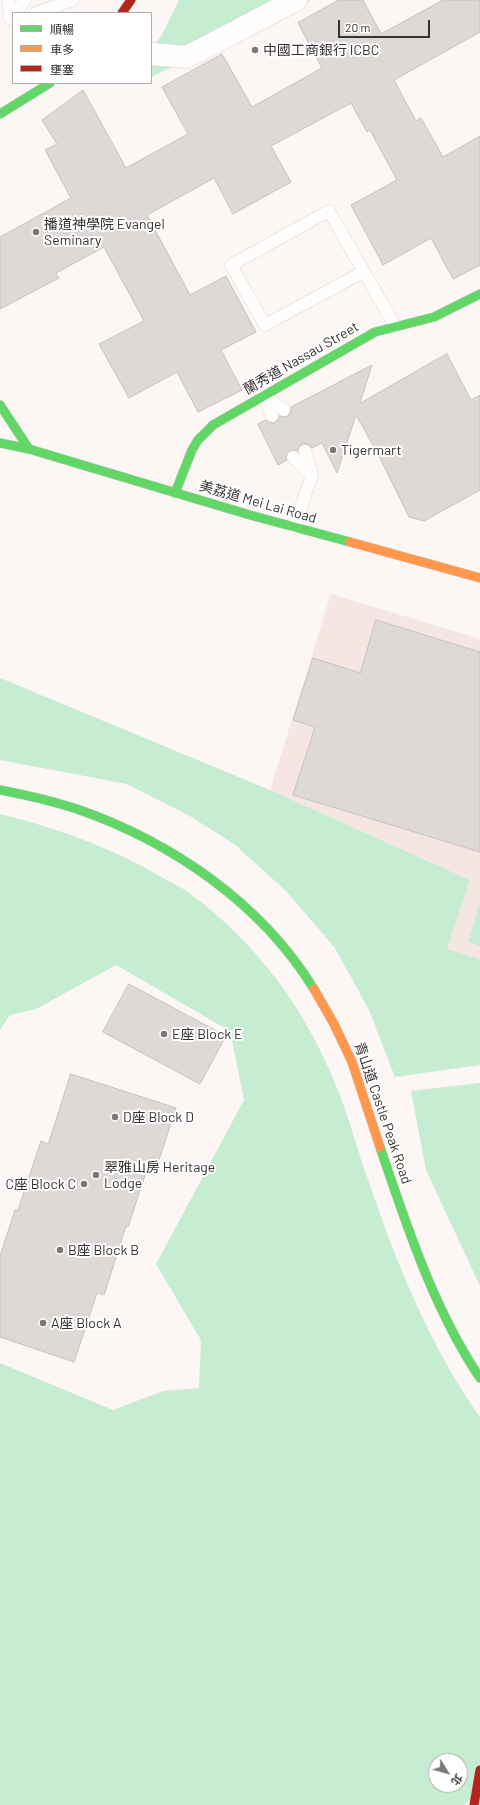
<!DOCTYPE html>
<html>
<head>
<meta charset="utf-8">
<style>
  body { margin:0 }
  #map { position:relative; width:480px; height:1805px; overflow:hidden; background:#fcf6f4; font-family:Barlow,"Noto Sans TC",sans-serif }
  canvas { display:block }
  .legend { position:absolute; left:12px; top:12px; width:140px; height:72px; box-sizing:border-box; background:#fff; border:1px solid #afadac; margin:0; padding:5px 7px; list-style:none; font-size:12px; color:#373230 }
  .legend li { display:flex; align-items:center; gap:8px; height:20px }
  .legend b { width:20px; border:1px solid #afadac }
  .north { position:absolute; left:428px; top:1753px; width:40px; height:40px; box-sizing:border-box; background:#fff; border:1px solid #afadac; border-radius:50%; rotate:127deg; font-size:11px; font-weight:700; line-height:16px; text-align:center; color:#373230 }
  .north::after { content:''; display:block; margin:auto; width:14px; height:18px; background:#7c7775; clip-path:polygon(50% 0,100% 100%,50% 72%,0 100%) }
  .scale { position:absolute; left:338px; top:20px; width:92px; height:18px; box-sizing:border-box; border:2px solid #373230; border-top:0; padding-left:5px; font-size:12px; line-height:14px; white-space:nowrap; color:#373230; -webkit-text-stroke:3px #fff; paint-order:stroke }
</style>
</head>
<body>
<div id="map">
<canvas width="480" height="1805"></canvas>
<ul class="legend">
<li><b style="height:5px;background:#63d668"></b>順暢</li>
<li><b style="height:5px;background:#ff974d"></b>車多</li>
<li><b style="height:5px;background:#b3261e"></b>壅塞</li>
</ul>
<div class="north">北</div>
<div class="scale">20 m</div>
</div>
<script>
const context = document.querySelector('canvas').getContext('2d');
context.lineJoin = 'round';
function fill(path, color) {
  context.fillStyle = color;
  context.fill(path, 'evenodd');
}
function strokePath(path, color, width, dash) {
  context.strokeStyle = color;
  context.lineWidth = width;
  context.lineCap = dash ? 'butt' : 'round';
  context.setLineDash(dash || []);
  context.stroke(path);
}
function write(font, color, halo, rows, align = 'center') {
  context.font = font + ' Barlow,"Noto Sans TC",sans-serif';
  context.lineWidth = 4;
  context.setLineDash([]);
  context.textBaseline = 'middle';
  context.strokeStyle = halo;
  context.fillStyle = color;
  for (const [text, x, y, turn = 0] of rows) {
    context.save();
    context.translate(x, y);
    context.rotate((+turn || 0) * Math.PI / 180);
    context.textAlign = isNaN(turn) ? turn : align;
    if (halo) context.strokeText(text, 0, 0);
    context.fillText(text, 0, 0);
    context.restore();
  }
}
const education = new Path2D(`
  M 331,594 L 480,639 L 480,959 L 447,950 L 470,880 L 270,790 Z`);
const green = new Path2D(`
  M 179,0 L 311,0 L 151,77 L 151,50 L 163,33 Z
  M 0,678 L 270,790 L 470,880 L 447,949 L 480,959 L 480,1065 L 395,1077 L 369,1010 L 335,948 L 286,891 L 234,844 L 188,815 L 127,784 L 0,760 Z
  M 0,814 C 57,828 113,848 163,878 C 172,882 180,887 188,892 C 258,944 305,1008 337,1088 C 350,1120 358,1153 370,1185 C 397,1265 431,1348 480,1417 L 480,1790 L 464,1805 L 0,1805 L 0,1363 L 113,1410 L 163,1391 L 199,1388 L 201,1340 L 156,1264 L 244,1100 L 230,1031 L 116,965 L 36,1009 L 10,1015 L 0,1030 ZM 436,1761 L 460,1761 L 460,1785 L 436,1785 Z
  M 480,903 L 480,946 L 468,942 Z
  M 480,1083 L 480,1286 L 426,1170 L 411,1091 Z`);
const building = new Path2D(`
  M 339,0 L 363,0 L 381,34 L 443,0 L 480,0 L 480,32 L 394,80 L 416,121 L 421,118 L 443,157 L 480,136 L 480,265 L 453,279 L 431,238 L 383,265 L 351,205 L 397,180 L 370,130 L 367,132 L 351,103 L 271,146 L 291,182 L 233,214 L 214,178 L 147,215 L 190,295 L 226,276 L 256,332 L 221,350 L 242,390 L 198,412 L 177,372 L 129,398 L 99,344 L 144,321 L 104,247 L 56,273 L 59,278 L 0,309 L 0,237 L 71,198 L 45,150 L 57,144 L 42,120 L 83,90 L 126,168 L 188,134 L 162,87 L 222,54 L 252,107 L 322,68 L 298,23 Z
  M 447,354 L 471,400 L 480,395 L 480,490 L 424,521 L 409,517 L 377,452 L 356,415 L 337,473 L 322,443 L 312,448 L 307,444 L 303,444 L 299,446 L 298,451 L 291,450 L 286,455 L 287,460 L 278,465 L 258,424 L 266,420 L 271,423 L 275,423 L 278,420 L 279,416 L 287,417 L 291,411 L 291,407 L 372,365 L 360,403 Z
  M 376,620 L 480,652 L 480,852 L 293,795 L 315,727 L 293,720 L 313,658 L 360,673 Z
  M 129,984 L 226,1036 L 200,1084 L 103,1032 Z
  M 71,1074 L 176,1108 L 159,1160 L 151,1157 L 128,1227 L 126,1226 L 104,1295 L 97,1293 L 74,1362 L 0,1337 L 0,1256 L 15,1210 L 18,1210 L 41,1141 L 48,1144 Z`);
const lane = new Path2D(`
  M 8,0 L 10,18
  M 15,13 L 25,0
  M 36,13 L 73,0
  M 363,272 L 265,325 L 231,265 L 329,211 L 395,326
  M 263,395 L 284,410
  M 263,395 L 272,416
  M 293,457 L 311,475
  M 294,527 L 312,475 L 305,451`);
const street = new Path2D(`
  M 151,54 L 187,57 L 296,0`);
const fast = new Path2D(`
  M 0,114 L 50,83
  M 0,405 L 29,449
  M 0,443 L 29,449 L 250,515 L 350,542
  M 175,493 L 192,450 L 198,440 L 213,425 L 375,332 L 434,317 L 480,294
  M 0,790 C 26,795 52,801 77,809 C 172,842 261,903 314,989
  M 380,1147 C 406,1224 434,1310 480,1378`);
const slow = new Path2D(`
  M 350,542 L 480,578
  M 314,989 L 334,1024 L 352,1062 L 380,1147`);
const jam = new Path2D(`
  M 122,13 L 131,0
  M 474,1805 L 480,1770`);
const markers = [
  [255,50,4,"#7c7775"],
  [36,232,4,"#7c7775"],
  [333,450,4,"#7c7775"],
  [164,1034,4,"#7c7775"],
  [115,1117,4,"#7c7775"],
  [96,1175,4,"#7c7775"],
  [84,1184,4,"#7c7775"],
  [60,1250,4,"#7c7775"],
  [43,1323,4,"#7c7775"]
];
const poiNames = [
  ["中國工商銀行 ICBC",263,50],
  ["播道神學院 Evangel",44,224],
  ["Seminary",44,240],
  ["Tigermart",341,450],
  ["E座 Block E",172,1034],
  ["D座 Block D",123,1117],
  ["翠雅山房 Heritage",104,1167],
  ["Lodge",104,1183],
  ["C座 Block C",76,1184,"right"],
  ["B座 Block B",68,1250],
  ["A座 Block A",51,1323]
];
const streetNames = [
  ["蘭秀道 Nassau Street",301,358,-30],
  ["美荔道 Mei Lai Road",258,502,16],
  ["青山道 Castle Peak Road",383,1113,71]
];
fill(education, '#f5e6e4');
fill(green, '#c6ecd2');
fill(building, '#ded9d7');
strokePath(building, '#c6c1bf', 1);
strokePath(lane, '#d9d4d2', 13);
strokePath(street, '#d9d4d2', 23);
strokePath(fast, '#d9d4d2', 10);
strokePath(slow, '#d9d4d2', 10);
strokePath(jam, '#d9d4d2', 10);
strokePath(lane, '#fffefd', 12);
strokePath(street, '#fffefd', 22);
strokePath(fast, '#63d668', 9);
strokePath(slow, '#ff974d', 9);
strokePath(jam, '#b3261e', 9);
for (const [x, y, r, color] of markers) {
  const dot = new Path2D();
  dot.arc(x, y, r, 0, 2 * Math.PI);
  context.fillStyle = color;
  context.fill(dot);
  strokePath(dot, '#fff', 1.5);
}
write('14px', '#373230', '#fff', poiNames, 'left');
write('14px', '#373230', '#fff', streetNames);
</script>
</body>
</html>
